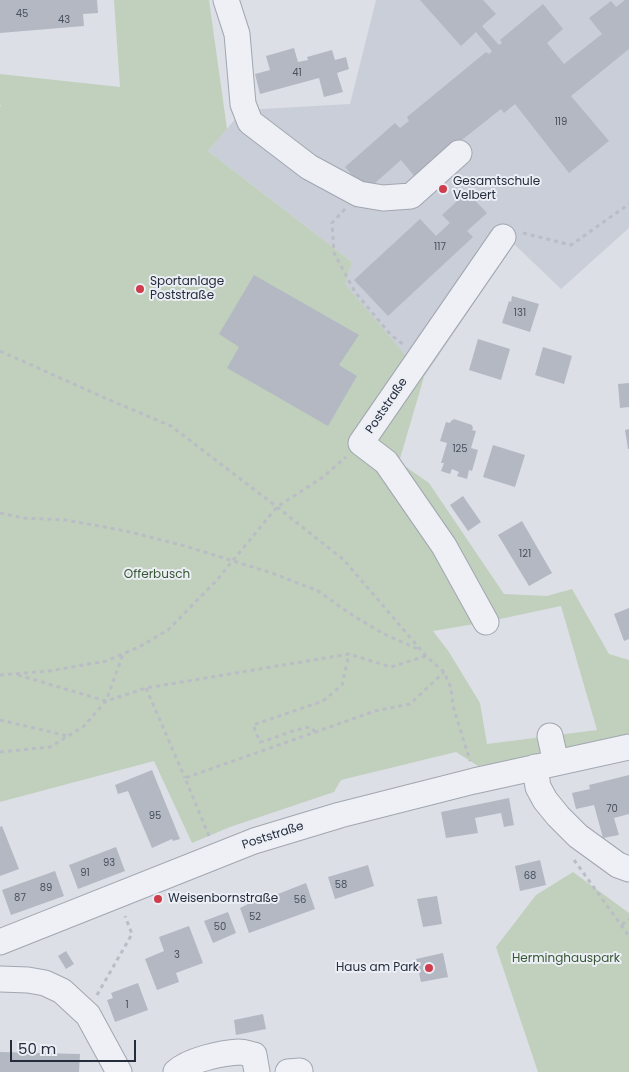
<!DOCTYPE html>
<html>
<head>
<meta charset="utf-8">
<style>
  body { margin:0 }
  #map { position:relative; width:629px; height:1072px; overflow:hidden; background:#dcdfe6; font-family:Poppins,sans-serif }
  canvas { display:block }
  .scale { position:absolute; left:10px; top:1040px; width:126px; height:22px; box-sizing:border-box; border:2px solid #252d3d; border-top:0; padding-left:6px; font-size:15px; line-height:18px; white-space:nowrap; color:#252d3d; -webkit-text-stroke:4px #ebeef4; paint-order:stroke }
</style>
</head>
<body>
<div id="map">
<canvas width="629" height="1072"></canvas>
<div class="scale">50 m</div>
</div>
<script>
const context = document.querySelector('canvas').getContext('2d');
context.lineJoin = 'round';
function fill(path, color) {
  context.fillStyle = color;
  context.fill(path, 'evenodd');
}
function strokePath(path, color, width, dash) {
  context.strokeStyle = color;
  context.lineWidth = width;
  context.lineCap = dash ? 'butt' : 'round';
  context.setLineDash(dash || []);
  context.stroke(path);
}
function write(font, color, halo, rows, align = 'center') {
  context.font = font + ' Poppins,sans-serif';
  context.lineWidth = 4;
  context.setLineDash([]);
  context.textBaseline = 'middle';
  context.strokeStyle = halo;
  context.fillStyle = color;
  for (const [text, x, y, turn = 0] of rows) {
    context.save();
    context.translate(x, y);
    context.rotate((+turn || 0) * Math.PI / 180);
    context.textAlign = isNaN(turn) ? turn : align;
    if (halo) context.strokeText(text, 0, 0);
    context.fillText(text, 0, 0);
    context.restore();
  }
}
const built = new Path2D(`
  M 376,0 L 629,0 L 629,228 L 561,289 L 514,244 L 424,377 L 344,284 L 352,262 L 208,151 L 243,110 L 350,104 Z`);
const green = new Path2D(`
  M 114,0 L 209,0 L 227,129 L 208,151 L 352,262 L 345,284 L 424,377 L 399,462 L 429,483 L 504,594 L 547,596 L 572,589 L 609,654 L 629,660 L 629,736 L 506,763 L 478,766 L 456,752 L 341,780 L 334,792 L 230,827 L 192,843 L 154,761 L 0,802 L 0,107 L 1,105 L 0,105 L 0,74 L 120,87 ZM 561,606 L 597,730 L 487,744 L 480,703 L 449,652 L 433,631 L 486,622 Z
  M 573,872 L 629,913 L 629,1072 L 538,1072 L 496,947 L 536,895 Z`);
const building = new Path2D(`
  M 0,0 L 97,0 L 98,13 L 83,14 L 84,26 L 0,33 Z
  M 420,0 L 483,0 L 496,14 L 482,26 L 499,45 L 502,43 L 500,40 L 543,4 L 563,29 L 547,43 L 564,64 L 602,34 L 589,18 L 611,1 L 616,7 L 625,0 L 629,0 L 629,49 L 571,96 L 609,141 L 569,173 L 515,104 L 504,113 L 501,109 L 415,177 L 401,160 L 366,191 L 345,167 L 395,123 L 400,128 L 409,121 L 407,117 L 486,52 L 489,54 L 492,51 L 476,32 L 461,46 Z
  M 294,48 L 298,62 L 308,60 L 307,57 L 332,50 L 335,60 L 346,57 L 349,69 L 337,73 L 343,92 L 324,97 L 319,78 L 260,94 L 255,74 L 270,70 L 266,56 Z
  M 467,192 L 487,213 L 467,231 L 473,237 L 388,316 L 354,280 L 420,219 L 436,236 L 450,223 L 442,215 Z
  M 254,275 L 359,335 L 339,365 L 357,376 L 328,426 L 227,368 L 239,347 L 219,334 Z
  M 512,296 L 539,304 L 530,332 L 502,323 L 509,301 L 511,302 Z
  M 478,339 L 510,349 L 501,380 L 469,370 Z
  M 543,347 L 572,356 L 564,384 L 535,375 Z
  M 629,383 L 629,407 L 620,408 L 618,384 Z
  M 454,419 L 472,425 L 473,428 L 472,430 L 476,431 L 471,448 L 478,450 L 472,471 L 469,470 L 467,479 L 457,476 L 459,472 L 452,469 L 450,474 L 441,471 L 444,463 L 441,463 L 447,443 L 440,441 L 446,422 L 450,423 L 451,421 Z
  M 629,429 L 629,449 L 628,449 L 625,430 Z
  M 493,445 L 525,455 L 515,487 L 483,477 Z
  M 463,496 L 481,522 L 468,531 L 450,505 Z
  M 522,521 L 552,573 L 529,586 L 498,535 Z
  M 629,608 L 629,639 L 624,641 L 614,614 Z
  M 152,770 L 180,839 L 173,841 L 172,839 L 152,848 L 128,791 L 118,794 L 115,785 Z
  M 629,775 L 629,814 L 614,818 L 619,835 L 603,838 L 594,805 L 576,809 L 572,793 L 590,789 L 589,785 Z
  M 509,798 L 514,825 L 504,827 L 501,813 L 475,818 L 478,833 L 446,838 L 441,812 Z
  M 2,826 L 19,869 L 0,876 L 0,827 Z
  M 116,847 L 125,871 L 78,889 L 69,865 Z
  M 540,860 L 546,885 L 520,891 L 515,866 Z
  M 368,865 L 374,886 L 335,899 L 328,877 Z
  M 55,871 L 64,896 L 11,915 L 2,890 Z
  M 306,883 L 315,909 L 249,933 L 240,908 L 250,903 L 250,904 L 260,900 L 260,901 Z
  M 437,896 L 442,924 L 423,927 L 417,899 Z
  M 228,912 L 236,933 L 213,943 L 204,921 Z
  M 189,926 L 203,963 L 176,973 L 179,982 L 157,990 L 145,959 L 164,951 L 159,937 Z
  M 66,951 L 74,964 L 66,969 L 58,956 Z
  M 443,953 L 448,977 L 421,982 L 416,959 Z
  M 138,983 L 148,1010 L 115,1022 L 107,1000 L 113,998 L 111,993 Z
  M 263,1014 L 266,1029 L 236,1035 L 234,1020 Z
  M 0,1052 L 80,1054 L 79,1072 L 0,1072 Z`);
const path = new Path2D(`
  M 345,209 L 332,223 L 334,253 L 355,292 L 391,335 L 404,345
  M 523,233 L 571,245 L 629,204
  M 0,351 L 105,398 L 171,426 L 277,507 L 344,560 L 426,656 L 444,672 L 451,688 L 453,706 L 470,761
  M 0,513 L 23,518 L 66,520 L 126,531 L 185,546 L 272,573 L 318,591 L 349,613 L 382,633 L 420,650
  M 0,675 L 49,671 L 106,661 L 139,647 L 168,630 L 216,581 L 277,507 L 323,477 L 346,457
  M 18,675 L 106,701 L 146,688 L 349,654 L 391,667 L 426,656
  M 146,688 L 185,778
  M 0,720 L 68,736
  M 315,732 L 311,727 C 293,729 277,738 260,742 L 253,725 L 323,701 L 342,685 L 349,654
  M 0,752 L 50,747 L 83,727 L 106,701 L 123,654
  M 209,836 L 185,778 L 375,711 L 410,704 L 444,672
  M 574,860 L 629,936
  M 622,925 L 629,919
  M 97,995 L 132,934 L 125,916`);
const minor = new Path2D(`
  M 226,0 L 237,34 L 243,104 L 250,122 L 309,167 L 359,194 L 383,198 L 411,196 L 459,153
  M 486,622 L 444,546 L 386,462 L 361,443 L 503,237
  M 550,736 L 556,763
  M 535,767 L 538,787 L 545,800 L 558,816 L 578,836 L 618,865 L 629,869
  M 0,942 L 254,841 L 340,815 L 474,781 L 629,747
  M 0,979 L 28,980 L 45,983 L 62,991 L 88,1015 L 119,1072
  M 176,1072 C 189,1060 221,1053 239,1052 C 244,1052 249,1054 254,1055 L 257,1072
  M 288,1072 L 300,1071`);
const markers = [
  [443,189,5,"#cf3d4d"],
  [140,289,5,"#cf3d4d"],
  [158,899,5,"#cf3d4d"],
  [429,968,5,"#cf3d4d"]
];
const numberNames = [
  ["45",22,14],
  ["43",64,20],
  ["41",297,73],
  ["119",561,122],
  ["117",440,247],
  ["131",520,313],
  ["125",460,449],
  ["121",525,554],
  ["70",612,809],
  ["95",155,816],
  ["93",109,863],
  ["91",85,873],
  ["68",530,876],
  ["58",341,885],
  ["89",46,888],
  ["87",20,898],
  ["56",300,900],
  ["52",255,917],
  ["50",220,927],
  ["3",177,955],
  ["1",127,1005]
];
const poiNames = [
  ["Gesamtschule",453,182],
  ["Velbert",453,196],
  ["Sportanlage",150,282],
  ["Poststraße",150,296],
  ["Weisenbornstraße",168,899],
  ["Haus am Park",419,968,"right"]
];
const streetNames = [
  ["Poststraße",387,406,-56],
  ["Poststraße",273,836,-18]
];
const parkNames = [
  ["Offerbusch",157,575],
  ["Herminghauspark",566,959]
];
fill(built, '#caced8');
fill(green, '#c1d0bd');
fill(building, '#b3b8c3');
strokePath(minor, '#a1a6b0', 27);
strokePath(path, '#babdc5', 3, [4, 4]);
strokePath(minor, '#eef0f5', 25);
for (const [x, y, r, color] of markers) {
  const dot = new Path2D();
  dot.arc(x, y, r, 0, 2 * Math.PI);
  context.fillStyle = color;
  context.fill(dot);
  strokePath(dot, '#ebeef4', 2);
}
write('10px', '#48505e', null, numberNames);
write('12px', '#252d3d', '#ebeef4', poiNames, 'left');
write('12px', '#252d3d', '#ebeef4', streetNames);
write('12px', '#385833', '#ebeef4', parkNames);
</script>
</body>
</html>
